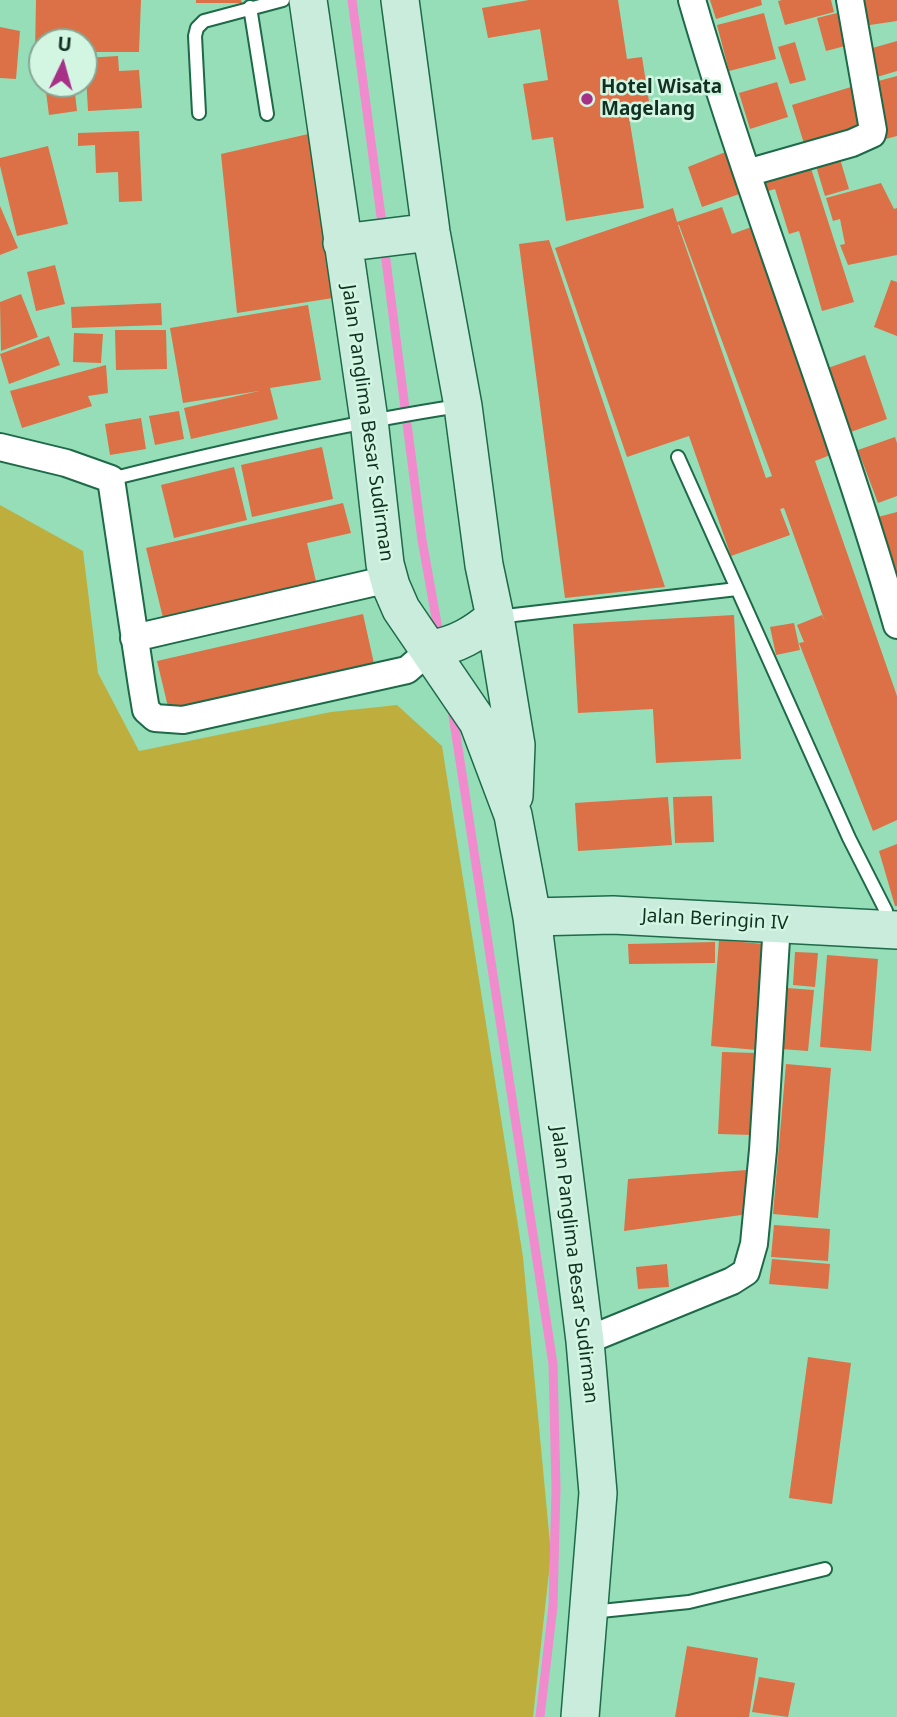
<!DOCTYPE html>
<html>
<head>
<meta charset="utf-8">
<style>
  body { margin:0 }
  #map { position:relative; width:897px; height:1717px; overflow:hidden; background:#96deb8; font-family:"Noto Sans",sans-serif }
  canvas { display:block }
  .north { position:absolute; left:28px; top:28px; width:70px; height:70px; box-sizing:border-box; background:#d3f6e2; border:2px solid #86a795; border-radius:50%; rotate:5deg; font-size:19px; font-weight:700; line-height:28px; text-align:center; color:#123022 }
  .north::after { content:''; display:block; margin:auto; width:24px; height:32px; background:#a83188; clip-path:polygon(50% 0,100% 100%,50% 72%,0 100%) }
</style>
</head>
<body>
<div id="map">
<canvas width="897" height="1717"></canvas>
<div class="north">U</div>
</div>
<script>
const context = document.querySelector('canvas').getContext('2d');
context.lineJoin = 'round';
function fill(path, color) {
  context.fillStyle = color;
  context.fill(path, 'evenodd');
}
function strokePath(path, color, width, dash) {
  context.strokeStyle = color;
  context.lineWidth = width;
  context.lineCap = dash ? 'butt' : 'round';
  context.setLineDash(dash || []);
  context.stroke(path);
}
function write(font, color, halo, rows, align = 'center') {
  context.font = font + ' "Noto Sans",sans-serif';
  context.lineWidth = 5;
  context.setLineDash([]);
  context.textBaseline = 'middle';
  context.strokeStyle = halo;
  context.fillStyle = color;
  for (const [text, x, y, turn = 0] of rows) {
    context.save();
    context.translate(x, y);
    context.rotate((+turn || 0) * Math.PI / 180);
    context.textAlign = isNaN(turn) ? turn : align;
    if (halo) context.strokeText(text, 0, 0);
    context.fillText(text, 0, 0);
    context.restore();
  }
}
const green = new Path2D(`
  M 0,505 L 83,551 L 98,673 L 139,751 L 331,712 L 397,705 L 442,746 L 523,1257 L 551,1554 L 533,1717 L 0,1717 Z`);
const stream = new Path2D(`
  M 352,0 L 383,231
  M 384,245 L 422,540 L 440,640
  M 452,709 L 553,1364 L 556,1488 L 553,1606 L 540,1717`);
const building = new Path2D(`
  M 36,0 L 141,0 L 139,52 L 84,52 L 84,42 L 42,42 L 42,52 L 35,52 Z
  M 196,0 L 241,0 L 242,3 L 196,3 Z
  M 529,0 L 618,0 L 627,59 L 642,57 L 651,114 L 629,117 L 644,208 L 566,221 L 553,137 L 532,140 L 523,84 L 548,80 L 540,29 L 488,38 L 482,8 Z
  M 710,0 L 761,0 L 762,5 L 716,19 Z
  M 782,0 L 831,0 L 834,12 L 785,25 L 778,1 Z
  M 858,0 L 897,0 L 897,21 L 863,26 Z
  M 841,12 L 849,45 L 826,51 L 817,18 Z
  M 764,13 L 776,59 L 729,71 L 717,25 Z
  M 0,27 L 20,31 L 16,79 L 0,78 Z
  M 897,41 L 897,71 L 877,77 L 869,49 Z
  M 795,42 L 806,80 L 790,84 L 778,47 Z
  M 118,56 L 119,71 L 139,70 L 142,108 L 88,111 L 85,58 Z
  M 897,76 L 897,136 L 882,140 L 867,84 Z
  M 777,82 L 788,117 L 750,129 L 739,93 Z
  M 45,84 L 74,84 L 77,111 L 49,115 Z
  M 851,87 L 866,136 L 807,153 L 792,105 Z
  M 139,131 L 142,201 L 119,202 L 118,172 L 96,173 L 95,145 L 78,146 L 78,133 Z
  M 317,132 L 333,298 L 237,313 L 221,154 Z
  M 48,146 L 68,224 L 17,236 L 0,166 L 0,158 Z
  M 733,149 L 748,191 L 702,207 L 688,167 Z
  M 837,149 L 849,189 L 825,196 L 813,156 Z
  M 808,159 L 854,302 L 822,311 L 799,231 L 789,234 L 775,189 L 761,193 L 756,176 Z
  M 881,183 L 894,209 L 897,208 L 897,255 L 848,265 L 840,245 L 845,244 L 840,219 L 833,221 L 826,198 Z
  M 0,206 L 18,248 L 0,255 Z
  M 722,207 L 732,234 L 757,225 L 838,452 L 815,461 L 897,696 L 897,820 L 873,831 L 799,643 L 804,642 L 797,625 L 822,615 L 825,622 L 784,508 L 780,509 L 790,535 L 731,556 L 689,436 L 627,457 L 555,248 L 673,208 L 677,222 ZM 678,225 L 679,225 L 772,476 L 766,478 Z
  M 549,240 L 665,587 L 565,598 L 519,244 Z
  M 55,265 L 65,304 L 36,311 L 27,272 Z
  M 891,280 L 897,282 L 897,336 L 874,327 Z
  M 21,294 L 38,337 L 1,351 L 0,302 Z
  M 161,303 L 162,325 L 72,328 L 71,307 Z
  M 308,305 L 321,380 L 270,388 L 278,419 L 191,439 L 184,408 L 259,391 L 183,403 L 170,328 Z
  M 115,330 L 166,330 L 167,369 L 116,370 Z
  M 74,333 L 103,334 L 101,363 L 73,362 Z
  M 49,336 L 60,365 L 9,384 L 0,354 Z
  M 865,355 L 887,419 L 848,433 L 825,369 Z
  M 106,365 L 108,393 L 88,396 L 92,406 L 22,428 L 10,391 Z
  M 179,411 L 184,439 L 155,445 L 149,416 Z
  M 141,418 L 146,449 L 110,455 L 105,424 Z
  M 895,437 L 897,443 L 897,496 L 878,503 L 858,450 Z
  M 322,447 L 333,499 L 252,517 L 241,465 Z
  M 234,467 L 247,520 L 174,538 L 161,485 Z
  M 343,503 L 351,533 L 307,543 L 318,590 L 165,626 L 146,548 Z
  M 897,512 L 897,578 L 895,579 L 878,517 Z
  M 363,614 L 375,668 L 170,715 L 157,661 Z
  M 734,615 L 741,759 L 656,763 L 653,709 L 578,713 L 573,624 Z
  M 794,623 L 800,650 L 776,655 L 770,627 Z
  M 712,796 L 714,842 L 675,843 L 673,797 Z
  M 668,797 L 672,845 L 578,851 L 575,803 Z
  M 897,844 L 897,906 L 895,906 L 879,851 Z
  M 719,940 L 764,944 L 757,1050 L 711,1046 Z
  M 715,942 L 715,963 L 629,964 L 628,944 Z
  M 795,952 L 818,953 L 815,987 L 793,985 Z
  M 827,955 L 878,959 L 871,1051 L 820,1047 Z
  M 787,988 L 814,990 L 808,1051 L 781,1049 Z
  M 722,1052 L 757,1053 L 753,1135 L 718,1134 Z
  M 786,1064 L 831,1068 L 818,1218 L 773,1214 Z
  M 760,1169 L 756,1213 L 624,1231 L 628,1179 Z
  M 774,1225 L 830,1229 L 828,1261 L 771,1257 Z
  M 772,1259 L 830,1264 L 828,1289 L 769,1284 Z
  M 667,1264 L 669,1287 L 638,1289 L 636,1267 Z
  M 808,1357 L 851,1363 L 832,1504 L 789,1498 Z
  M 687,1646 L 758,1658 L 749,1717 L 675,1717 Z
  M 759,1677 L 795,1683 L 788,1717 L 752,1712 Z`);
const lane = new Path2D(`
  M 250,7 L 267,114
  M 199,113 L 195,36 L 197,28 L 204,21 L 283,0
  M 678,457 L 849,838 L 886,911 L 888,925
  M 111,479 C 227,450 342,424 459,406
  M 497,617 L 737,589
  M 591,1612 L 689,1602 L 825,1569`);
const street = new Path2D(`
  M 692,0 C 753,210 837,414 897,625
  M 747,173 L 852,143 L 872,134 L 873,130 L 850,0
  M 0,447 L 66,463 L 111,479 L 142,686 L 146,710 L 155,718 L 183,720 L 407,670 L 431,649
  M 134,638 L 389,579
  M 585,1341 L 732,1281 L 746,1272 L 754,1244 L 763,1150 L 777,923`);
const secondary = new Path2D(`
  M 308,0 L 369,420 L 385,564 L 391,586 L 401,609 L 478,722 L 513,815 L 532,917 L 585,1341 L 598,1493 L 580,1717
  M 400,0 L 431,232 L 463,406 L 484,565 L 495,617 L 516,745 L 514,796
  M 342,243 L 431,232
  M 431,649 C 457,645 475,634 495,617
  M 532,917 L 613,915 L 897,930`);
const markers = [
  [587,99,7,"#a83188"]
];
const poiNames = [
  ["Hotel Wisata",601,88],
  ["Magelang",601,110]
];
const streetNames = [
  ["Jalan Panglima Besar Sudirman",367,423,82],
  ["Jalan Beringin IV",715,920,3],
  ["Jalan Panglima Besar Sudirman",574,1265,83]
];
fill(green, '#beae3e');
strokePath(stream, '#f08bce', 9);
fill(building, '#dc7047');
strokePath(lane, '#1d6948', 16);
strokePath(street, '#1d6948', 30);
strokePath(secondary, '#1d6948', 40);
strokePath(lane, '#fff', 12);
strokePath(street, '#fff', 26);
strokePath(secondary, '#c9ecdc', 37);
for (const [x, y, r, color] of markers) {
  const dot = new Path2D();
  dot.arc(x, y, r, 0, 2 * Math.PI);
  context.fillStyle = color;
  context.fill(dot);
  strokePath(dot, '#d3f6e2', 2.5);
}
write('bold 19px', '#123022', '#d3f6e2', poiNames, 'left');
write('19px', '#123022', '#d3f6e2', streetNames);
</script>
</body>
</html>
